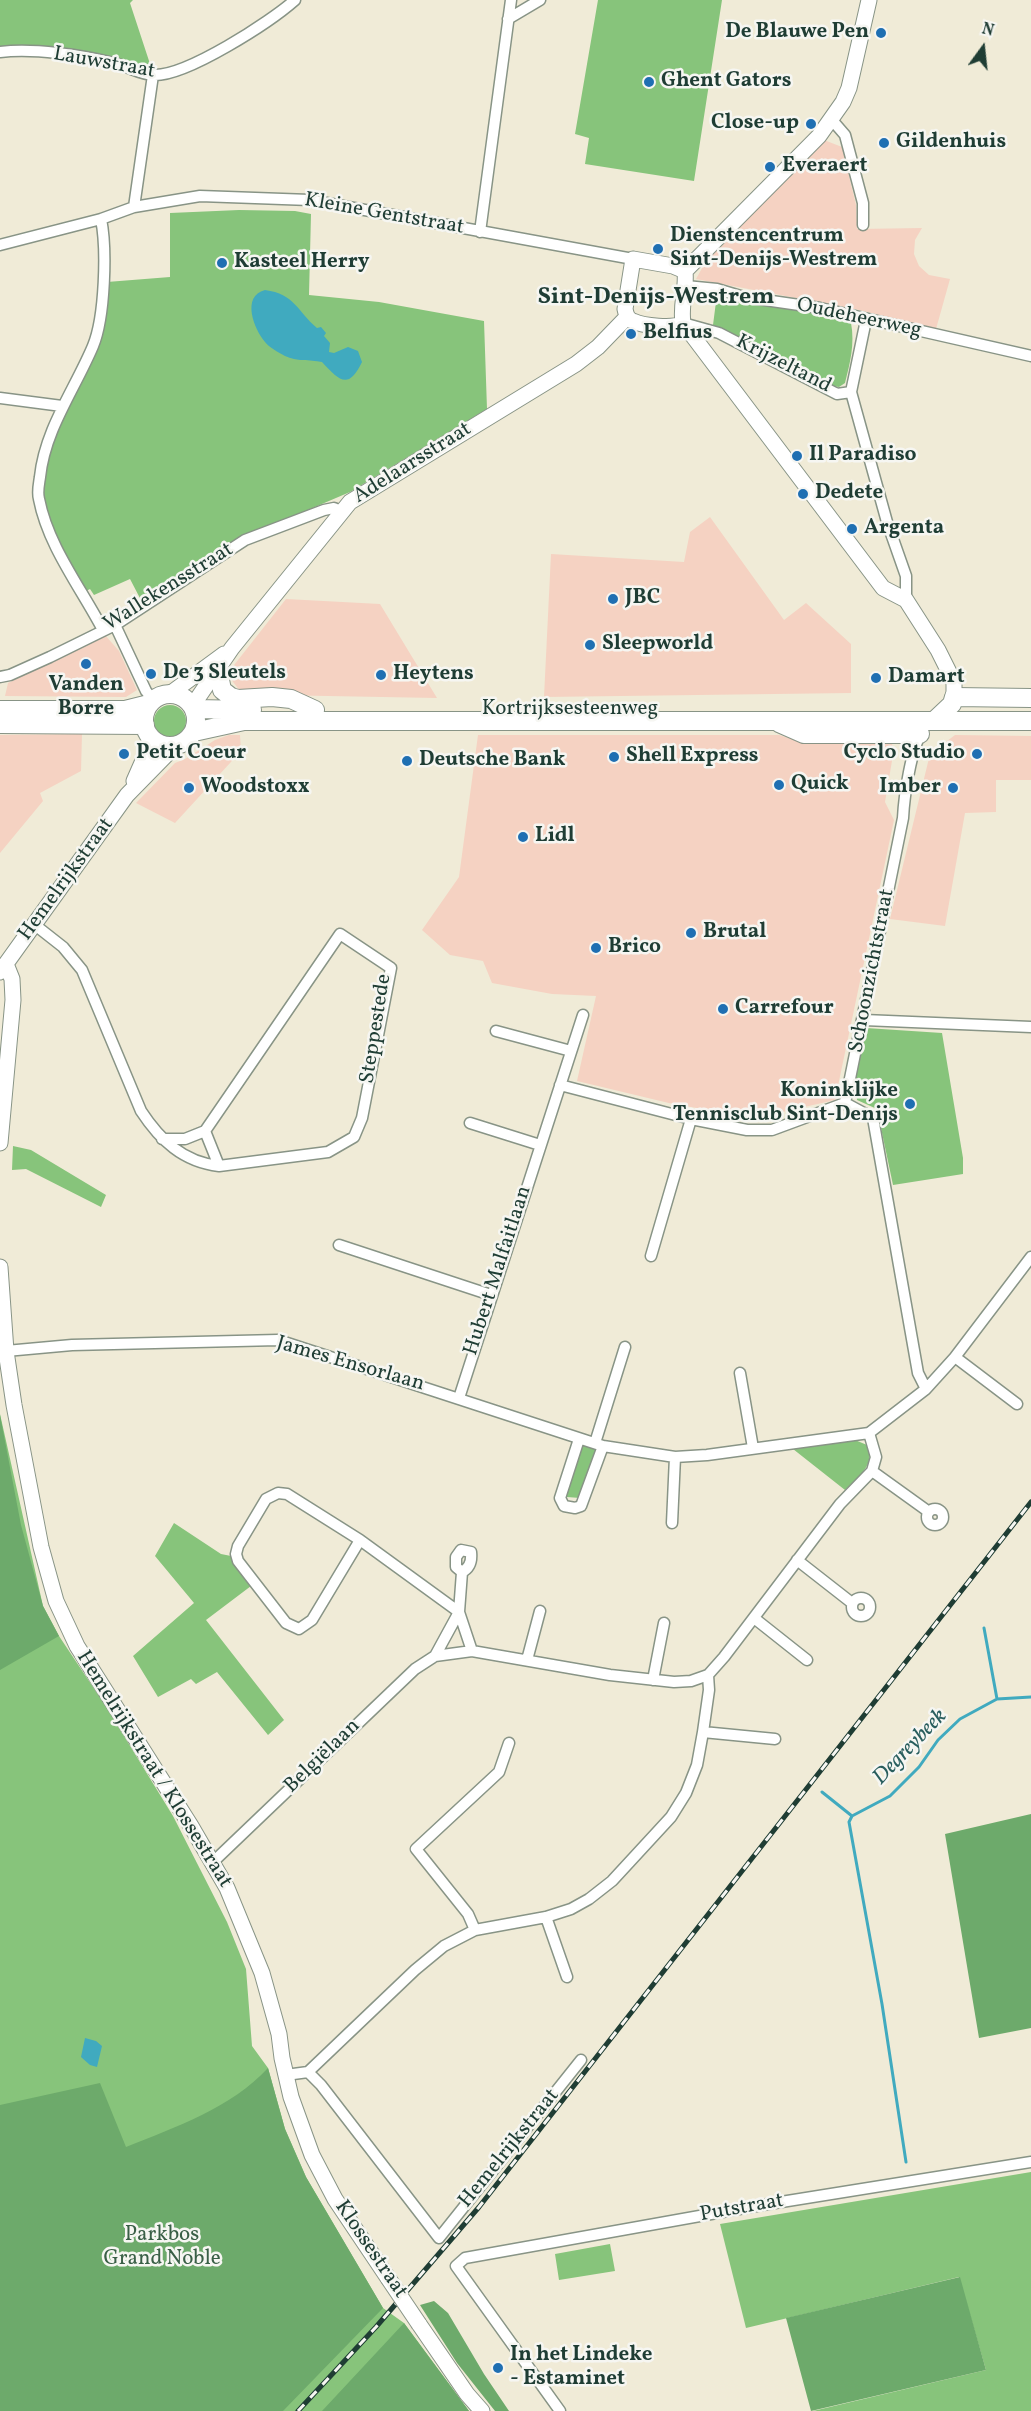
<!DOCTYPE html>
<html>
<head>
<meta charset="utf-8">
<style>
  body { margin:0 }
  #map { position:relative; width:1031px; height:2411px; overflow:hidden; background:#f0ebd7; font-family:Vollkorn,serif }
  canvas { display:block }
  .north { position:absolute; left:953px; top:18px; width:60px; height:60px; -webkit-text-stroke:4px #f6f6f2; paint-order:stroke; rotate:15deg; font-size:16px; font-weight:700; line-height:24px; text-align:center; color:#1f3d34 }
  .north::after { content:''; display:block; margin:auto; width:21px; height:27px; background:#1f3d34; clip-path:polygon(50% 0,100% 100%,50% 72%,0 100%) }
</style>
</head>
<body>
<div id="map">
<canvas width="1031" height="2411"></canvas>
<div class="north">N</div>
</div>
<script>
const context = document.querySelector('canvas').getContext('2d');
context.lineJoin = 'round';
function fill(path, color) {
  context.fillStyle = color;
  context.fill(path, 'evenodd');
}
function strokePath(path, color, width, dash) {
  context.strokeStyle = color;
  context.lineWidth = width;
  context.lineCap = dash ? 'butt' : 'round';
  context.setLineDash(dash || []);
  context.stroke(path);
}
function write(font, color, halo, rows, align = 'center') {
  context.font = font + ' Vollkorn,serif';
  context.lineWidth = 5;
  context.setLineDash([]);
  context.textBaseline = 'middle';
  context.strokeStyle = halo;
  context.fillStyle = color;
  for (const [text, x, y, turn = 0] of rows) {
    context.save();
    context.translate(x, y);
    context.rotate((+turn || 0) * Math.PI / 180);
    context.textAlign = isNaN(turn) ? turn : align;
    if (halo) context.strokeText(text, 0, 0);
    context.fillText(text, 0, 0);
    context.restore();
  }
}
const built = new Path2D(`
  M 824,140 L 842,147 L 856,205 L 857,229 L 922,228 L 915,240 L 914,254 L 919,266 L 929,275 L 950,279 L 936,329 L 859,310 L 696,279 L 711,252 Z
  M 710,517 L 784,620 L 806,603 L 851,644 L 851,693 L 544,697 L 551,554 L 684,562 L 690,532 Z
  M 286,599 L 380,604 L 437,698 L 273,695 L 240,691 L 227,674 Z
  M 105,635 L 119,651 L 137,690 L 126,697 L 5,696 L 8,683 Z
  M 82,734 L 81,771 L 40,793 L 43,801 L 0,853 L 0,735 Z
  M 229,735 L 240,735 L 241,751 L 175,823 L 136,803 L 175,763 L 185,759 L 215,740 Z
  M 478,735 L 779,735 L 795,740 L 891,742 L 894,749 L 885,802 L 894,820 L 835,1100 L 756,1118 L 673,1104 L 577,1081 L 596,996 L 552,994 L 492,983 L 483,961 L 450,955 L 422,930 L 459,877 Z
  M 955,735 L 1031,736 L 1031,780 L 996,780 L 996,812 L 965,813 L 945,926 L 890,919 L 930,754 Z`);
const green = new Path2D(`
  M 0,0 L 133,0 L 130,3 L 152,70 L 118,59 L 0,49 Z
  M 598,0 L 722,0 L 694,181 L 585,164 L 589,138 L 575,134 Z
  M 239,210 L 295,211 L 311,214 L 309,295 L 379,302 L 484,321 L 487,409 L 350,492 L 247,536 L 142,602 L 130,579 L 94,595 L 90,589 L 86,591 L 53,530 L 43,495 L 48,453 L 66,405 L 98,342 L 107,282 L 170,277 L 170,213 Z
  M 717,294 L 823,313 L 851,323 C 855,344 850,363 845,383 L 839,387 L 831,386 L 713,325 Z
  M154 721a16 16 0 1 1 32 0a16 16 0 1 1-32 0Z
  M 866,1028 L 942,1033 L 963,1158 L 963,1174 L 893,1185 L 877,1109 L 857,1100 L 855,1078 Z
  M 13,1146 L 31,1150 L 106,1195 L 101,1207 L 26,1169 L 12,1170 Z
  M 0,1414 L 43,1606 L 59,1636 L 105,1705 L 173,1816 L 227,1922 L 246,1969 L 252,2046 L 268,2068 L 285,2129 L 306,2177 L 383,2308 L 404,2323 L 469,2411 L 0,2411 Z
  M 855,1440 L 867,1445 C 876,1466 858,1476 845,1490 L 793,1449 Z
  M 582,1443 L 595,1447 L 596,1451 L 580,1498 L 567,1497 L 565,1492 Z
  M 174,1523 L 221,1554 L 231,1556 L 251,1586 L 206,1620 L 284,1720 L 268,1735 L 217,1672 L 196,1684 L 191,1679 L 158,1697 L 133,1656 L 194,1603 L 155,1556 Z
  M 1031,2172 L 1031,2411 L 813,2411 L 986,2370 L 959,2277 L 746,2328 L 720,2224 Z
  M 610,2244 L 615,2271 L 559,2280 L 555,2254 Z`);
const forest = new Path2D(`
  M 0,1415 L 21,1525 L 43,1606 L 59,1636 L 0,1670 Z
  M 1031,1814 L 1031,2028 L 979,2038 L 945,1834 Z
  M 268,2068 L 285,2129 L 306,2177 L 383,2308 L 283,2411 L 0,2411 L 0,2105 L 100,2083 L 126,2147 C 176,2127 231,2108 268,2068 Z
  M 960,2277 L 986,2370 L 811,2411 L 786,2318 Z
  M 434,2301 L 448,2313 L 484,2374 L 509,2411 L 495,2411 L 457,2363 L 420,2305 Z
  M 404,2323 L 469,2411 L 322,2411 Z`);
const water = new Path2D(`
  M 265,290 C 295,294 297,311 317,328 L 321,327 L 326,333 L 324,336 L 330,343 L 329,352 L 334,353 L 348,347 L 358,351 L 362,362 C 348,391 339,380 322,362 C 309,359 297,362 285,356 C 278,352 270,348 265,342 C 254,329 241,296 265,290 Z
  M 85,2038 L 96,2041 L 102,2046 L 97,2067 L 90,2065 L 81,2057 Z`);
const stream = new Path2D(`
  M 984,1628 L 997,1699
  M 822,1792 L 852,1816 L 890,1796 L 919,1767 L 938,1740 L 960,1719 L 997,1699 L 1031,1697
  M 852,1816 L 849,1822 L 882,2004 L 906,2162`);
const street = new Path2D(`
  M 508,19 L 540,0
  M 0,52 C 34,48 81,55 114,63 C 127,66 141,75 154,75 C 187,76 270,22 295,0
  M 832,120 L 845,135 L 863,203 L 863,225
  M 134,207 L 153,75
  M 101,219 C 107,249 105,317 93,346 C 75,389 45,429 40,477 C 39,484 37,492 39,499 C 48,546 81,588 103,630
  M 480,232 L 511,0
  M 0,245 L 101,219 L 134,207 L 200,196 L 310,200 L 633,259
  M 686,286 L 717,289 L 744,297 L 820,308 L 1031,356
  M 866,320 L 851,392 L 887,522 L 906,576 L 906,600
  M 683,323 L 719,333 L 837,394 L 851,392
  M 0,398 L 62,406
  M 115,625 L 146,691 L 153,700
  M 0,677 L 10,675 L 50,657 L 115,625 L 245,540 L 324,510 L 334,508 L 341,511
  M 923,731 C 911,746 904,798 903,818 L 845,1103 L 873,1118 L 918,1373 L 926,1389
  M 35,925 L 63,947 L 82,970 L 141,1111 C 160,1140 183,1162 219,1166 L 205,1131
  M 864,1020 L 1031,1027
  M 496,1031 L 571,1051
  M 560,1085 L 691,1119 L 747,1130 L 772,1130 L 845,1103
  M 470,1123 L 540,1145
  M 162,1139 L 185,1139 L 205,1131 L 340,934 L 391,968 L 362,1118 L 354,1137 L 328,1152 L 219,1166
  M 339,1245 L 491,1295
  M 651,1256 L 691,1119
  M 6,1351 L 72,1345 L 278,1340 L 603,1446 L 675,1457 L 707,1455 L 869,1433 L 926,1389 L 955,1357 L 1031,1257
  M 955,1357 L 1017,1404
  M 740,1373 L 753,1448
  M 459,1398 L 583,1015
  M 579,1439 L 560,1498 L 564,1506 L 575,1508 L 581,1506 L 603,1446
  M 595,1443 L 625,1347
  M 872,1471 L 929,1512
  M927 1517a8 8 0 1 1 16 0a8 8 0 1 1-16 0Z
  M 672,1523 L 675,1457
  M 360,1540 L 312,1620 L 299,1629 L 286,1623 L 238,1561 L 236,1554 L 238,1546 L 266,1499 L 278,1493 L 287,1494 L 360,1540 L 459,1612
  M 797,1560 L 852,1603
  M 462,1572 C 470,1568 472,1561 471,1552 L 461,1550 L 456,1557 L 456,1567 L 462,1572 L 459,1612 L 472,1651
  M852 1607a9 9 0 1 1 18 0a9 9 0 1 1-18 0Z
  M 754,1618 L 807,1660
  M 435,1656 L 459,1612
  M 527,1660 L 540,1611
  M 653,1680 L 664,1623
  M 703,1732 L 775,1739
  M 213,1862 L 415,1669 L 435,1656 L 472,1651 L 610,1675 L 674,1682 L 691,1681 L 708,1675 L 724,1657 L 840,1504 L 872,1471 L 876,1457 L 869,1433
  M 546,1917 L 567,1977
  M 475,1930 L 468,1914 L 416,1849 L 499,1772 L 509,1743
  M 308,2072 L 415,1970 L 444,1946 L 475,1930 L 546,1917 L 571,1909 L 589,1899 L 612,1881 L 671,1817 L 686,1793 L 697,1765 L 703,1732 L 709,1690 L 708,1675
  M 286,2075 L 308,2072 L 321,2085 L 439,2238 L 581,2060
  M 560,2411 L 456,2266 L 465,2258 L 750,2207 L 1031,2162`);
const secondary = new Path2D(`
  M 685,271 C 687,289 680,305 683,323 L 883,588 L 906,600 L 938,650 L 954,682 L 954,697
  M 685,271 L 819,136 L 843,102 L 849,88 L 869,0
  M 683,323 C 674,329 643,326 633,321 C 627,319 626,314 625,309 L 633,259 L 673,266 L 685,271
  M 171,693 L 224,654
  M 193,705 L 232,648 L 350,502 L 576,364 L 598,347 L 627,317
  M 134,781 L 149,747 L 149,735
  M 0,972 L 127,795 L 175,746
  M 0,1143 L 13,1000 L 12,979 L 6,964
  M 0,1267 L 6,1351 L 14,1405 L 41,1547 L 56,1601 L 77,1646 L 191,1826 L 227,1888 L 262,1973 L 279,2034 L 282,2058 L 291,2097 L 312,2155 L 335,2199 L 388,2278
  M 419,2324 L 467,2394 L 482,2411`);
const primary = new Path2D(`
  M 218,670 L 222,690 L 231,697 L 238,699 L 272,697 L 291,699 L 315,710
  M144 720a26 26 0 1 1 52 0a26 26 0 1 1-52 0Z
  M 194,709 L 252,710
  M 0,710 L 125,710 L 149,704
  M 935,720 L 952,704 L 954,697 L 1031,698
  M 779,723 L 804,734 L 920,734
  M 0,724 L 145,725
  M 194,732 L 244,721 L 1031,721`);
const rail = new Path2D(`
  M 298,2411 L 376,2327 L 479,2207 L 1031,1502`);
const secondaryBridge = new Path2D(`
  M 388,2278 L 419,2324`);
const markers = [
  [881,33,6,"#1f6fb2"],
  [649,82,6,"#1f6fb2"],
  [811,124,6,"#1f6fb2"],
  [884,143,6,"#1f6fb2"],
  [770,167,6,"#1f6fb2"],
  [658,249,6,"#1f6fb2"],
  [222,263,6,"#1f6fb2"],
  [631,334,6,"#1f6fb2"],
  [797,456,6,"#1f6fb2"],
  [803,494,6,"#1f6fb2"],
  [852,529,6,"#1f6fb2"],
  [613,599,6,"#1f6fb2"],
  [590,645,6,"#1f6fb2"],
  [86,664,6,"#1f6fb2"],
  [151,674,6,"#1f6fb2"],
  [381,675,6,"#1f6fb2"],
  [876,678,6,"#1f6fb2"],
  [124,754,6,"#1f6fb2"],
  [977,754,6,"#1f6fb2"],
  [614,757,6,"#1f6fb2"],
  [407,761,6,"#1f6fb2"],
  [779,785,6,"#1f6fb2"],
  [189,788,6,"#1f6fb2"],
  [953,788,6,"#1f6fb2"],
  [523,837,6,"#1f6fb2"],
  [691,933,6,"#1f6fb2"],
  [596,948,6,"#1f6fb2"],
  [723,1009,6,"#1f6fb2"],
  [910,1104,6,"#1f6fb2"],
  [498,2368,6,"#1f6fb2"]
];
const poiNames = [
  ["De Blauwe Pen",869,33,"right"],
  ["Ghent Gators",661,82],
  ["Close-up",799,124,"right"],
  ["Gildenhuis",896,143],
  ["Everaert",782,167],
  ["Dienstencentrum",670,237],
  ["Sint-Denijs-Westrem",670,261],
  ["Kasteel Herry",234,263],
  ["Belfius",643,334],
  ["Il Paradiso",809,456],
  ["Dedete",815,494],
  ["Argenta",864,529],
  ["JBC",625,599],
  ["Sleepworld",602,645],
  ["De 3 Sleutels",163,674],
  ["Heytens",393,675],
  ["Damart",888,678],
  ["Vanden",86,686,"center"],
  ["Borre",86,710,"center"],
  ["Petit Coeur",136,754],
  ["Cyclo Studio",965,754,"right"],
  ["Shell Express",626,757],
  ["Deutsche Bank",419,761],
  ["Quick",791,785],
  ["Woodstoxx",201,788],
  ["Imber",941,788,"right"],
  ["Lidl",535,837],
  ["Brutal",703,933],
  ["Brico",608,948],
  ["Carrefour",735,1009],
  ["Koninklijke",898,1092,"right"],
  ["Tennisclub Sint-Denijs",898,1116,"right"],
  ["In het Lindeke",510,2356],
  ["- Estaminet",510,2380]
];
const streetNames = [
  ["Lauwstraat",104,64,10],
  ["Kleine Gentstraat",384,215,10],
  ["Oudeheerweg",859,319,12],
  ["Krijzeltand",783,365,27],
  ["Adelaarsstraat",413,464,-32],
  ["Wallekensstraat",169,588,-32],
  ["Kortrijksesteenweg",570,710],
  ["Hemelrijkstraat",67,880,-54],
  ["Schoonzichtstraat",873,971,-79],
  ["Steppestede",377,1029,-81],
  ["Hubert Malfaitlaan",499,1271,-72],
  ["James Ensorlaan",350,1365,16],
  ["Belgiëlaan",323,1757,-44],
  ["Hemelrijkstraat / Klossestraat",153,1770,58],
  ["Hemelrijkstraat",510,2149,-51],
  ["Putstraat",742,2209,-10],
  ["Klossestraat",370,2250,56]
];
const parkNames = [
  ["Parkbos",162,2236],
  ["Grand Noble",162,2260]
];
const waterNames = [
  ["Degreybeek",911,1748,-46]
];
const quarterNames = [
  ["Sint-Denijs-Westrem",656,299]
];
fill(built, '#f5d2c2');
fill(green, '#87c47b');
fill(forest, '#6daa6b');
fill(water, '#40aabf');
strokePath(stream, '#40aabf', 3);
strokePath(street, '#889486', 13);
strokePath(secondary, '#889486', 17);
strokePath(primary, '#889486', 20);
strokePath(street, '#fff', 10);
strokePath(secondary, '#fff', 15);
strokePath(primary, '#fff', 18);
strokePath(rail, '#1f3d34', 5);
strokePath(rail, '#f6f6f2', 3, [9]);
strokePath(secondaryBridge, '#889486', 17, []);
strokePath(secondaryBridge, '#fff', 15);
for (const [x, y, r, color] of markers) {
  const dot = new Path2D();
  dot.arc(x, y, r, 0, 2 * Math.PI);
  context.fillStyle = color;
  context.fill(dot);
  strokePath(dot, '#f6f6f2', 2);
}
write('bold 21px', '#1f3d34', '#f6f6f2', poiNames, 'left');
write('21px', '#1f3d34', '#f6f6f2', streetNames);
write('21px', '#395f46', '#f6f6f2', parkNames);
write('italic 22px', '#295e5e', '#f6f6f2', waterNames);
write('bold 24px', '#1f3d34', '#f6f6f2', quarterNames);
</script>
</body>
</html>
